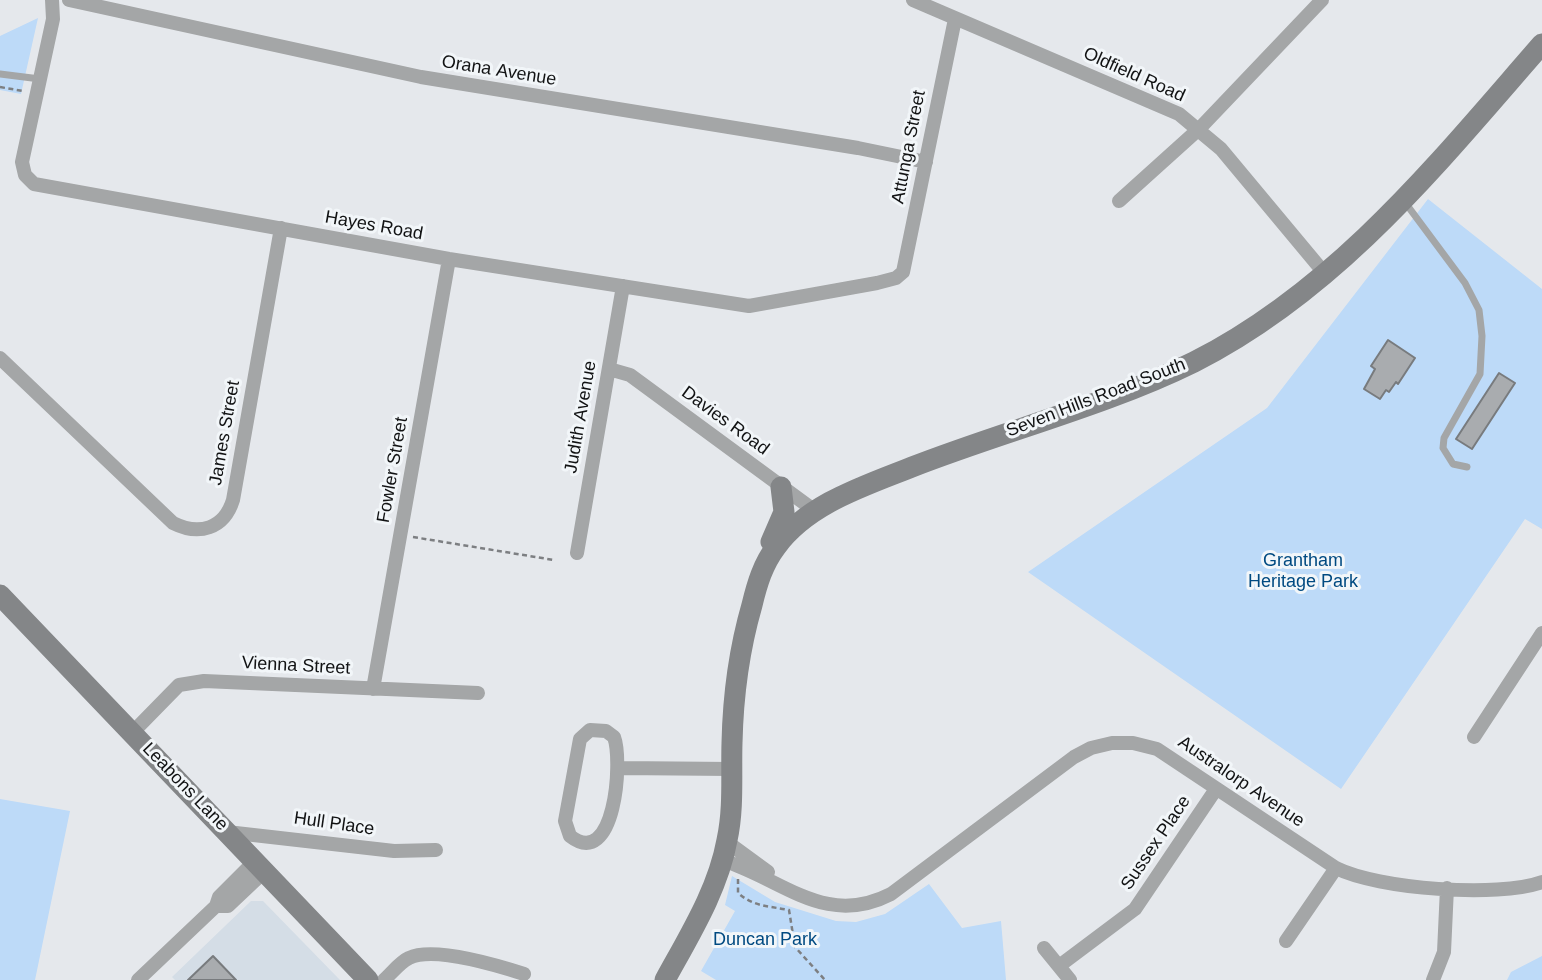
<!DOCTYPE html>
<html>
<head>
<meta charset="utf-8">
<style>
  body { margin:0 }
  canvas { display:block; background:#e5e8ec }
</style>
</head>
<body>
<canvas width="1542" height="980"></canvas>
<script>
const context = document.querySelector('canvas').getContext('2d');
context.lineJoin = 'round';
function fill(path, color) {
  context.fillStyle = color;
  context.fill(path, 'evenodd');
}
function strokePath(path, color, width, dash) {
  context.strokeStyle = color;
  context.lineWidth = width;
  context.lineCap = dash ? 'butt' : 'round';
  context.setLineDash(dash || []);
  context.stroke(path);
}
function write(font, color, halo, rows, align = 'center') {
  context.font = font + ' Arial,sans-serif';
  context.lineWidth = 6;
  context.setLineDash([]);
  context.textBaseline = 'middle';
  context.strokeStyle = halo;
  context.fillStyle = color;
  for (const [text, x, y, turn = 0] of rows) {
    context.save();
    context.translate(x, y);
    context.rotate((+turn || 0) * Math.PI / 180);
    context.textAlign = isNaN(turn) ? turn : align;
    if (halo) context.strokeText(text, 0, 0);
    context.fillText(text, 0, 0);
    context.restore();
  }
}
const built = new Path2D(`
  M 251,901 L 263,901 L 340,980 L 175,980 L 172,977 Z`);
const green = new Path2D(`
  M 38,18 L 21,94 L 0,90 L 0,36 Z
  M 1428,199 L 1542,289 L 1542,529 L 1525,519 L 1341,789 L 1028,572 L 1267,408 Z
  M 0,799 L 70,811 L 35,980 L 0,980 Z
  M 732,876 L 775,902 L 836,921 L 856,922 L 885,914 L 929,884 L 962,928 L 1001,921 L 1006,980 L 716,980 L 701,971 L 735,911 L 725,905 Z
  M 1542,956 L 1542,980 L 1507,980 L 1511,972 Z`);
const building = new Path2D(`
  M 1388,340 L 1415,358 L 1398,384 L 1396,382 L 1389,392 L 1386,390 L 1380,399 L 1364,389 L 1375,369 L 1371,366 Z
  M 1499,373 L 1515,383 L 1472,449 L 1456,439 Z
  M 213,956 L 236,980 L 188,980 Z`);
const path = new Path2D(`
  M 0,87 L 23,91
  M 413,537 L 554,560
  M 738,879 L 738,893 C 754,907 769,906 789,910 L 795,947 L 825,980`);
const lane = new Path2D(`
  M 0,74 L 40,79
  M 1404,201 L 1465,283 L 1479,310 L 1482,336 L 1480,374 L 1444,438 L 1443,448 L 1453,464 L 1467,467`);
const street = new Path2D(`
  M 52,0 L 53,19 L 22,162 L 25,175 L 34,184 L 449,259 L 749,306 L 877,283 L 896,278 L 903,272 L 955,19
  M 69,0 L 421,77 L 858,148 L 926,162
  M 913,0 L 1179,114 L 1221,149 L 1326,275
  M 1119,201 L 1200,128 L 1322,0
  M 0,358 L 173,523 C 199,536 224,529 233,500 L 281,228
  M 609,369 L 630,375 L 815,511
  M 577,553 L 623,286
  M 373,689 L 449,259
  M 590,730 L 606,731 L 614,737 C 623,761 615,871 570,836 L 565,821 L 580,739 Z
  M 132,733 L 179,685 L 204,681 L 478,693
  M 1474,737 L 1542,633
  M 619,768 L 732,769
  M 227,832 L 394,851 L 436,850
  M 727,842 L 768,872
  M 722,860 C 783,879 825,928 891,894 L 1074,757 L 1091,748 L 1112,743 L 1133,743 L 1157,749 L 1336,868 C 1378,889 1498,898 1542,882
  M 216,906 L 228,906 L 264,872
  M 1286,941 L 1336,868
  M 1044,948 L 1070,980
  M 1059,966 L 1135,909 L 1216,789
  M 138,980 L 216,906 L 219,897 L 254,862
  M 384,980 C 392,973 400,962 409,958 C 434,946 499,966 524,974
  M 1433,980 L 1444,952 L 1447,888`);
const secondary = new Path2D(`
  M 771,542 L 784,512 L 781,487
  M 0,595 L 368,980
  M 665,980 C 689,936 718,890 727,840 C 734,808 731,775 732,743 C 733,696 739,650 752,605 C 757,584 763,564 776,547 C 807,504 864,486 912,467 C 1004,431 1107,405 1194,362 C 1338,289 1438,163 1542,44`);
const streetNames = [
  ["Orana Avenue",499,71,9],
  ["Oldfield Road",1134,75,24],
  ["Attunga Street",909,147,-79],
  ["Hayes Road",374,226,10],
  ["Seven Hills Road South",1096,398,-21],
  ["Judith Avenue",581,417,-80],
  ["Davies Road",725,421,36],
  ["James Street",225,433,-80],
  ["Fowler Street",393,470,-80],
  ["Vienna Street",296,666,3],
  ["Australorp Avenue",1241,782,34],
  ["Leabons Lane",185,787,46],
  ["Hull Place",334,824,8],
  ["Sussex Place",1156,843,-56]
];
const parkNames = [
  ["Grantham",1303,561],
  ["Heritage Park",1303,582],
  ["Duncan Park",765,940]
];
fill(built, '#d4dde6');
fill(green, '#bddaf8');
fill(building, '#a9acaf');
strokePath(building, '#787b7e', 2);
strokePath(path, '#7d7f82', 2.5, [5, 3.5]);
strokePath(lane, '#a4a6a7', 7);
strokePath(street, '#a4a6a7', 14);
strokePath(secondary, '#848688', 21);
write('18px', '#121314', '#f2f6f9', streetNames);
write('18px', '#004a81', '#f2f6f9', parkNames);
</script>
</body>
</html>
